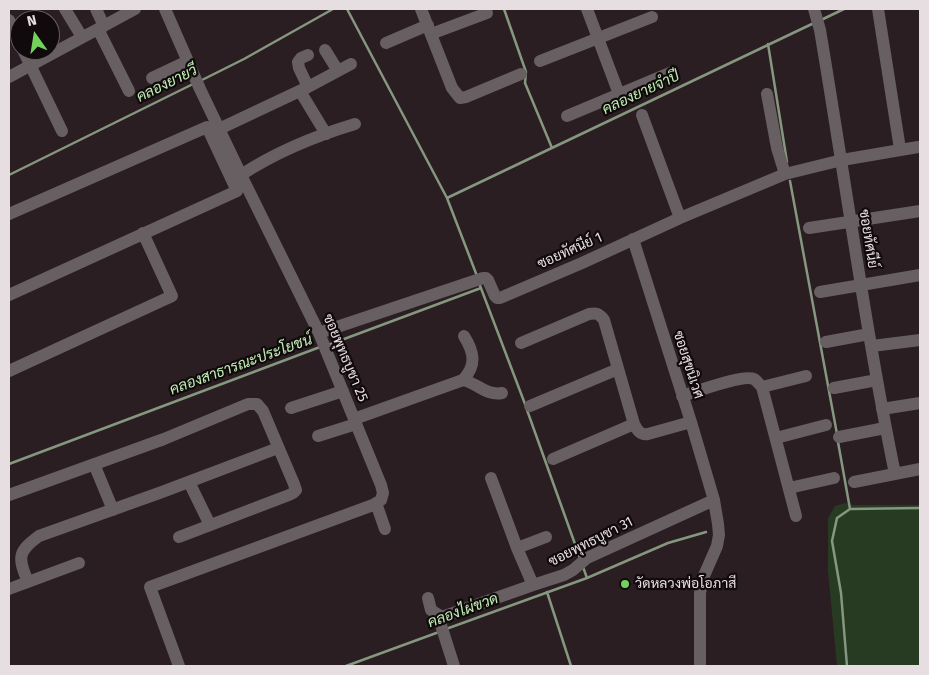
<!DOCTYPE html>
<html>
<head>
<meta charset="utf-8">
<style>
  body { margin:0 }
  #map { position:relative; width:929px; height:675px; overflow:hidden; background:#2b1e23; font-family:"Fira Sans",sans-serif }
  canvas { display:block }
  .frame { position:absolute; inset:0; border:10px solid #e7dee1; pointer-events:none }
  .north { position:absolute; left:10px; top:10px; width:50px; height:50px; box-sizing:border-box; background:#100a0c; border:1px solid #665f61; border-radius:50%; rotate:347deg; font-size:14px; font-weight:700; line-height:20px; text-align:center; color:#e7dee1 }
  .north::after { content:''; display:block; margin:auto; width:18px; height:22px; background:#73d25c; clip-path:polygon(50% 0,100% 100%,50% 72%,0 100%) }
</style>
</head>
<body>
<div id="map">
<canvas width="929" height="675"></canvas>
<div class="frame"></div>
<div class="north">N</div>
</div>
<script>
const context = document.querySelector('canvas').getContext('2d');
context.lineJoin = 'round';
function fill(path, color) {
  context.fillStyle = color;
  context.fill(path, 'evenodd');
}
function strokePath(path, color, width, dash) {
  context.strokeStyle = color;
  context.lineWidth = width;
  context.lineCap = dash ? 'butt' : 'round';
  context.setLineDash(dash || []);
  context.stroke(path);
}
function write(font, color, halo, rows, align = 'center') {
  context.font = font + ' "Fira Sans",Sarabun,sans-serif';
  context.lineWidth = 4.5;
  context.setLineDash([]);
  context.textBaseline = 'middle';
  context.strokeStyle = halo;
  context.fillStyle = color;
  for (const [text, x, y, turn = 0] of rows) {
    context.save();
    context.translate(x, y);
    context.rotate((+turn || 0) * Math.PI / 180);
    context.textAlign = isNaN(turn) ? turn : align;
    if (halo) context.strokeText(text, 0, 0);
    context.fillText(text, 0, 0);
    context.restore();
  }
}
const green = new Path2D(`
  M 845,503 L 852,505 L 920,505 L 920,666 L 837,666 L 828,571 L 828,518 L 835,506 Z`);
const stream = new Path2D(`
  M 347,9 L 447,198 L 477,276
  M 504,9 L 526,72 L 525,83 L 552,148
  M 821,20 L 844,9
  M 768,44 L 787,162
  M 200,81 L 244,59 L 333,9
  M 9,175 L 193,84
  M 790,181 L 837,434
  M 447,198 L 814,23
  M 479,283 L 525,404
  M 328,345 L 481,288
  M 527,410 L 580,558
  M 838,442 L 850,509 L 837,518 L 832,541 L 841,593 L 847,666
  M 9,464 L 320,347
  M 850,509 L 920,508
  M 583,567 L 587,578
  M 547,592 L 571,666
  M 446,629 L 587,578 L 668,543 L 706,532
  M 346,666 L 439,632`);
const minor = new Path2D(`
  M 65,9 L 82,37
  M 96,9 L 104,26
  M 165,9 L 200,89 L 245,183 L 319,333 L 381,485 L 383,493 L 381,500 L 373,505 L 150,587 L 179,666
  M 421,9 L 452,88 L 460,98 L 466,97 L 521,74
  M 587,9 L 619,94
  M 814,9 L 820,30 C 845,178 865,327 895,474
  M 878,9 L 900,149
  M 9,20 L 20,44
  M 98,29 L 129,91
  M 431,34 L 487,13
  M 386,43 L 428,25
  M 23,50 L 62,131
  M 325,50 L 338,71
  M 540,61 L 652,17
  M 9,77 L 135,9
  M 152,78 L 188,61
  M 308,87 L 299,68 L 298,62 L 301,58 L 308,55
  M 300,91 L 326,134
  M 767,94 L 777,148 L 785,174
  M 642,115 L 680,218
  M 567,116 L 672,72
  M 219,129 L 308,87 L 351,64
  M 241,175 C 276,152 315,136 355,124
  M 9,214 L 207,127 L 237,191 L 9,295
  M 809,228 L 920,211
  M 633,239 L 691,422 L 714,500 L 718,524 L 719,535 L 717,546 L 703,578 L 700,593 L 700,666
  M 820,292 L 920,275
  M 319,333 L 483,278 L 486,278 L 488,280 L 495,296 L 497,298 L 500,298 L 582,263 L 680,218 L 785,174 L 842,160 L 918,147
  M 826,342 L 869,334
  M 521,343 L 589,314 C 596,313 599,313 604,320 L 634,424 C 638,431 640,435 648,434 L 691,422
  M 872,346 L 920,340
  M 9,371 L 172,296 L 143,233
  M 463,380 C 477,365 474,352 464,336
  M 762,387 L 806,376
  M 834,388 L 877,380
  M 682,396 C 695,392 743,374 754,379 C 757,381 760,385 762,387 L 796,516
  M 530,406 L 618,369
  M 291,408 L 343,391
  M 882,409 L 920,403
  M 354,419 L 463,380 C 477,383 486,396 502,393
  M 318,436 L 356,424
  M 839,437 L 885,428
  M 776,438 L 826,425
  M 553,459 L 634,424
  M 94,464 L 113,510
  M 491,478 L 517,548 L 533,585
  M 189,482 L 210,525
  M 854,482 L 920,469
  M 789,488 L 834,478
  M 9,495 L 164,439 L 248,404 L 257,404 L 263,411 L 294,484 L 296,490 L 293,493 L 289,495 L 179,537
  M 376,503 L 385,529
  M 517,548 L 546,537
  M 28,582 C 18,558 17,552 39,536 L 162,492 L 278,448
  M 9,589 L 79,563
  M 428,598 L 431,610 L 442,617
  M 454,666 L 441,625 L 440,621 L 442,617 L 533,585 L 564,575 L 573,570 L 587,558 L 714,500`);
const markers = [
  [625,584,5,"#73d25c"]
];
const streetNames = [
  ["ซอยทัศนีย์",868,239,81],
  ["ซอยทัศนีย์ 1",570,251,-24],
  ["ซอยพุทธบูชา 25",345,358,67],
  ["ซอยสุขนิเวศ",688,365,72],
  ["ซอยพุทธบูชา 31",591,542,-27]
];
const poiNames = [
  ["วัดหลวงพ่อโอภาสี",635,584]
];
const waterNames = [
  ["คลองยายวี",167,84,-26],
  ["คลองยายจำปี",641,93,-25],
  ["คลองสาธารณะประโยชน์",241,365,-20],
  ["คลองไผ่ขวด",463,611,-20]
];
fill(green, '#273b23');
strokePath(stream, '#869780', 2.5);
strokePath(minor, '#675f62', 12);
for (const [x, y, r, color] of markers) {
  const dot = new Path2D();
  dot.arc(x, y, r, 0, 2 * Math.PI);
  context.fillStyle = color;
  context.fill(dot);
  strokePath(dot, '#100a0c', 2);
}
write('14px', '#e7dee1', '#100a0c', streetNames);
write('14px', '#e7dee1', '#100a0c', poiNames, 'left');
write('italic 15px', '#bfedb4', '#100a0c', waterNames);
</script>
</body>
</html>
